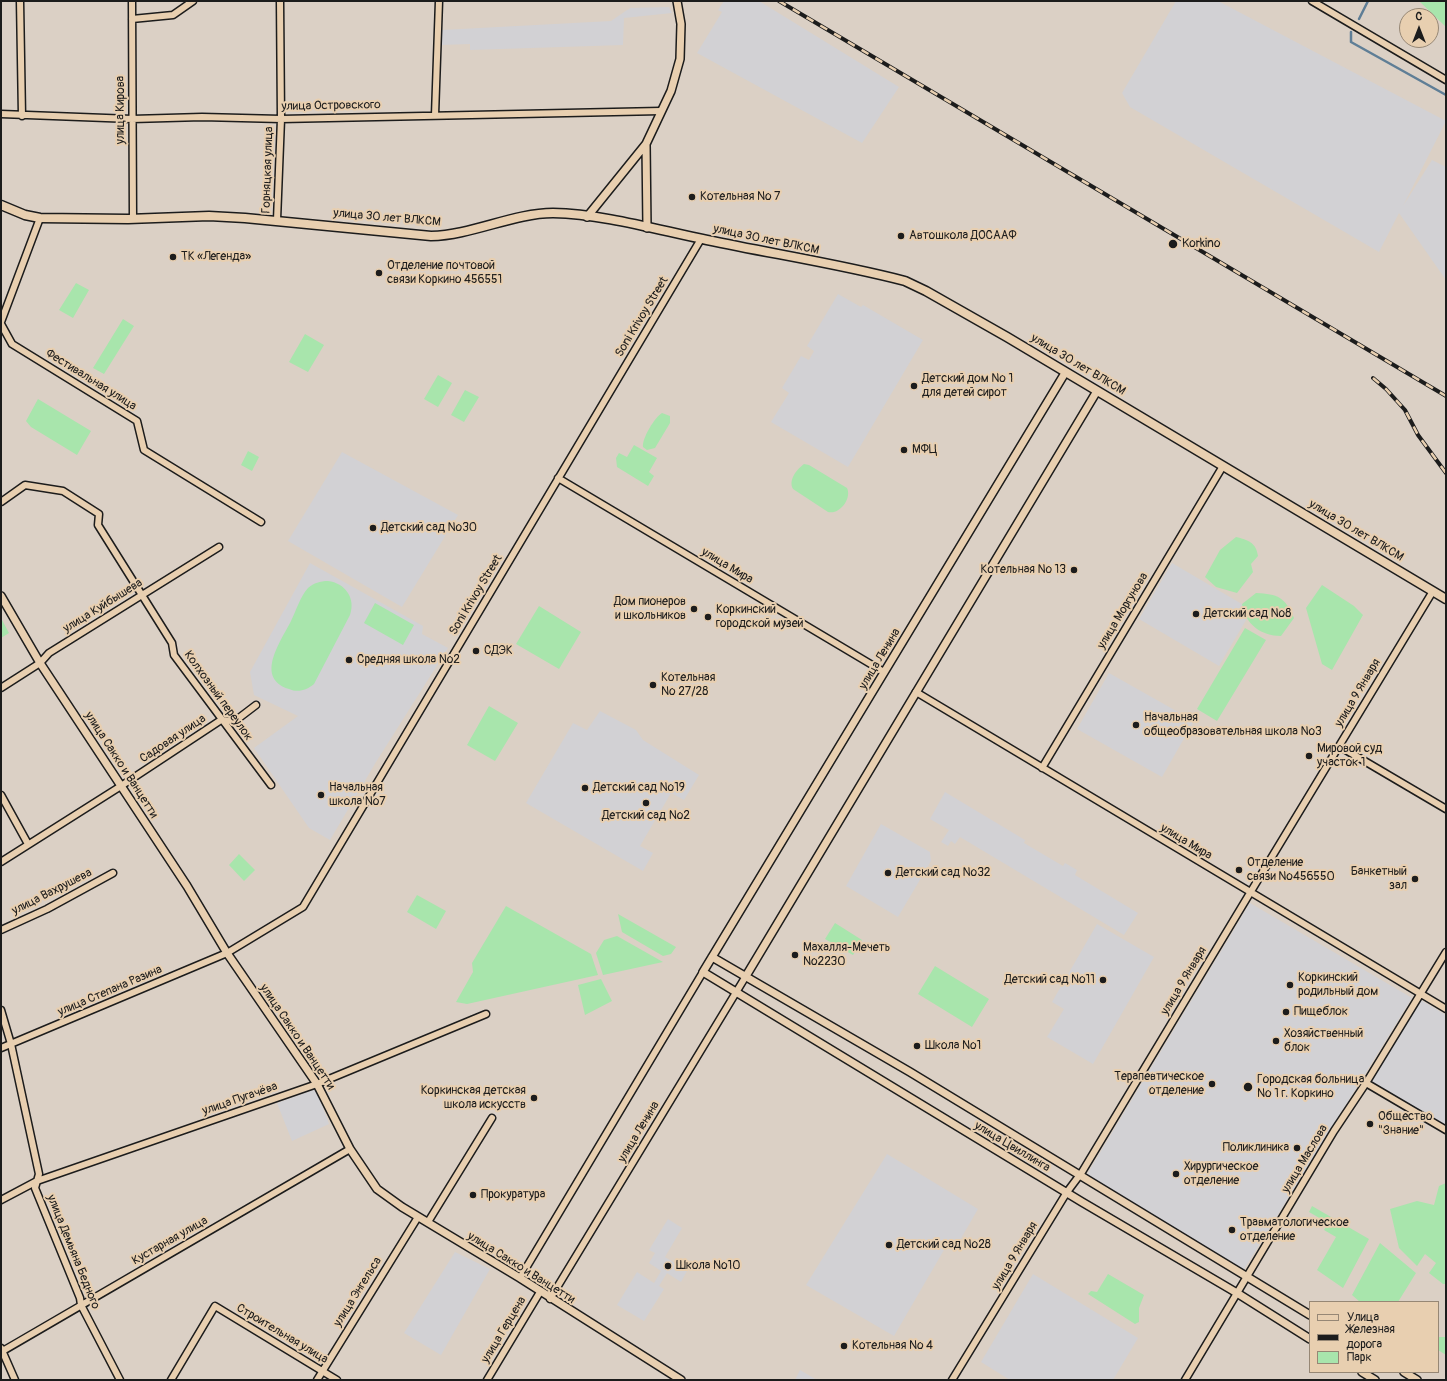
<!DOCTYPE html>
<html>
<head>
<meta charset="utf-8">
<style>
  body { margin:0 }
  #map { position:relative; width:1447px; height:1381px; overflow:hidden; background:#dbd0c5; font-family:Pangolin,sans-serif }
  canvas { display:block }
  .frame { position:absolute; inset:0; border:2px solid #1c1c1c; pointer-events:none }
  .legend { position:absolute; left:1309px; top:1301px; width:130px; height:72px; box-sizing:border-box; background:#e8cfb0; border:1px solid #968775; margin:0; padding:5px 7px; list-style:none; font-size:12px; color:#1c1c1c }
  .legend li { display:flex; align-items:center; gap:8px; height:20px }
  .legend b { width:20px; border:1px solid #968775 }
  .north { position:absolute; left:1399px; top:8px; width:40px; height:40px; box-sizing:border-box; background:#e8cfb0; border:1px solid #968775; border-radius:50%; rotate:0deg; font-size:11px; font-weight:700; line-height:16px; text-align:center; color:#1c1c1c }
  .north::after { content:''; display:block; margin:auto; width:14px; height:18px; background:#1c1c1c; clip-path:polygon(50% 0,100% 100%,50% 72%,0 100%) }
</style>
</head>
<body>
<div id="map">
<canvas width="1447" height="1381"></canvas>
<div class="frame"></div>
<ul class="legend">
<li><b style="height:5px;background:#e8cfb0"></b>Улица</li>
<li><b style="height:5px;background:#1c1c1c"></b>Железная дорога</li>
<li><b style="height:11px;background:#a8e5ac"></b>Парк</li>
</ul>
<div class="north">С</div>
</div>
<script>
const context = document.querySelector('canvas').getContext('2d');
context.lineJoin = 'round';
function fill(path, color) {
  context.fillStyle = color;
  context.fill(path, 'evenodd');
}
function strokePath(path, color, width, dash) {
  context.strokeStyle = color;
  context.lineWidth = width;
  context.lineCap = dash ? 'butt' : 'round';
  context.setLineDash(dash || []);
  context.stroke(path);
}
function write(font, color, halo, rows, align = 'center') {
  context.font = font + ' Pangolin,sans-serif';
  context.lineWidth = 4;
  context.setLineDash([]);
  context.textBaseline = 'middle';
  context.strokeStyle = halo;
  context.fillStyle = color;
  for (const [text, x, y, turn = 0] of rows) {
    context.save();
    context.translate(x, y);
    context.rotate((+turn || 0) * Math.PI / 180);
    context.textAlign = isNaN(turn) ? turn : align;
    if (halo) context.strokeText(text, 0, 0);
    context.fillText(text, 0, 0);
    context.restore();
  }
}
const built = new Path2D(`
  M 724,1 L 759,1 L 899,87 L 862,143 L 697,53 L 722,12 L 718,10 Z
  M 1176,1 L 1218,1 L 1446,121 L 1403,206 L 1432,160 L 1446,167 L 1446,280 L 1399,213 L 1379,252 L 1130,107 L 1122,93 Z
  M 669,7 L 672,13 L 624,18 L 623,45 L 470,50 L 470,44 L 441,45 L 442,30 L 611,21 L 630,8 Z
  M 838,294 L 861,307 L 863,305 L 923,340 L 848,467 L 771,422 L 789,393 L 782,388 L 801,356 L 809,360 L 814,351 L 807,346 Z
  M 342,452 L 458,515 L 402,607 L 288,541 Z
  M 310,563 L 423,626 L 422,634 L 448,648 L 376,762 L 330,840 L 309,828 L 254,748 L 298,716 L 254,695 L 250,672 Z
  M 1172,563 L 1252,610 L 1219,666 L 1139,619 Z
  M 1109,673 L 1194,721 L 1162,777 L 1077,729 Z
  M 600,711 L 636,730 L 643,740 L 699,775 L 684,800 L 671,793 L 640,846 L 653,853 L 643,871 L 526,803 L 573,723 L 587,730 Z
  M 945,792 L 1025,840 L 1024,843 L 1063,866 L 1065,863 L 1077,870 L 1075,875 L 1138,913 L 1124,935 L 960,837 L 955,844 L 951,841 L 948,846 L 941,842 L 949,830 L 930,819 Z
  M 881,824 L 930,852 L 931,861 L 898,917 L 846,886 Z
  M 1250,903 L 1412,998 L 1243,1271 L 1086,1176 Z
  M 1097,924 L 1154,957 L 1093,1064 L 1047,1037 L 1064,1009 L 1052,1002 Z
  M 1419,999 L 1446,1015 L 1446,1128 L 1369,1082 Z
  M 316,1089 L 329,1124 L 292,1141 L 277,1103 Z
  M 887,1154 L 978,1209 L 956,1247 L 948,1243 L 894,1336 L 806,1285 Z
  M 668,1219 L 682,1228 L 665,1257 L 687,1271 L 681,1282 L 667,1273 L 659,1286 L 664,1289 L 644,1321 L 617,1305 L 637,1272 L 654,1283 L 661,1271 L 649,1263 L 655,1253 L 649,1250 Z
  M 455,1252 L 490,1269 L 441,1355 L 404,1333 Z
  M 1033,1274 L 1138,1338 L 1113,1380 L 1010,1380 L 981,1362 Z
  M 800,1370 L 817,1380 L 795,1380 Z`);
const green = new Path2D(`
  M 1419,1 L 1446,1 L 1446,27 Z
  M 76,283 L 89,290 L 73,318 L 59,310 Z
  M 123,319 L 134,326 L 104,374 L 93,368 Z
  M 305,334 L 324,345 L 308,372 L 289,362 Z
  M 438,375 L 452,383 L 438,407 L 424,399 Z
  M 465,390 L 479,397 L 464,422 L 451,415 Z
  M 38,399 L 91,431 L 77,455 L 31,427 L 26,421 Z
  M 662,413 L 670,416 L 670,423 L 655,448 L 647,450 L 643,447 C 642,438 655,417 662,413 Z
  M 634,445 L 657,458 L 649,472 L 654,476 L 648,486 L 617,467 L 616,458 L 619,453 L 627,457 Z
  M 248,451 L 259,457 L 252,471 L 241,465 Z
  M 804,464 L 809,465 L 847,488 C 852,498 840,515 828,512 L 793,489 C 788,480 797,469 804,464 Z
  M 1236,537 C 1248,540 1256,542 1258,556 L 1251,564 L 1253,572 L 1237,593 L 1216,587 L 1205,577 L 1220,550 Z
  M 328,581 C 345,583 356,598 350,615 L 314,684 C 307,690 298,693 289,689 C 254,678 281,641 291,621 C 296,611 300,597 308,588 C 314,583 320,581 328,581 Z
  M 1322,585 L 1354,606 L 1363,615 L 1332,670 L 1322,664 L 1306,608 Z
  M 1256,593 C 1278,594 1285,597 1294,618 L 1281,636 C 1261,636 1245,624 1242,604 Z
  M 375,603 L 414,625 L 403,645 L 364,623 Z
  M 539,606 L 581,632 L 559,669 L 516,644 Z
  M 1,618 L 9,633 L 1,638 Z
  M 1245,628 L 1266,640 L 1217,721 L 1197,709 Z
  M 489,706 L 518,723 L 495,761 L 467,745 Z
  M 239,854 L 255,870 L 244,881 L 229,865 Z
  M 417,895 L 446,911 L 436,929 L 407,912 Z
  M 506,906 L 591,954 L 598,975 L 467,1004 L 456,1002 L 473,972 L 472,963 Z
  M 618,914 L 676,947 L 671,954 L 663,956 L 622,932 Z
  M 835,923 L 862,940 L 853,955 L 825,939 Z
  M 617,936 L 663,962 L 603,975 L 596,953 L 604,940 Z
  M 935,966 L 989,999 L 972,1027 L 918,994 Z
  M 601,979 L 612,1001 L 585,1015 L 578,985 Z
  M 1446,1183 L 1446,1284 L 1443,1284 L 1429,1273 L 1436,1263 L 1425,1254 L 1417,1266 L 1399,1248 L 1390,1209 L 1417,1201 L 1434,1205 L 1439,1186 Z
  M 1312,1206 L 1369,1239 L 1343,1288 L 1317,1270 L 1336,1237 L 1324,1230 L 1328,1223 L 1309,1212 Z
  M 1380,1243 L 1416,1273 L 1398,1302 L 1360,1302 L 1352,1295 Z
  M 1108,1274 L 1144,1295 L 1139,1308 L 1139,1322 L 1135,1324 L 1088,1294 L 1091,1291 L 1097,1292 Z
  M 1438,1337 L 1446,1337 L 1446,1355 L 1438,1350 Z`);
const stream = new Path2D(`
  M 1359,19 L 1368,1
  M 1351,32 L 1351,42 L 1446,95`);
const minor = new Path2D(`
  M 20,1 L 22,116
  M 132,1 L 133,219
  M 1312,1 L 1446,80
  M 132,19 L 173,15 L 193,1
  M 1,114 L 132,119 L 202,117 L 281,119 L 661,111
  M 435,115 L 439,1
  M 277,220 L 281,119 L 280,1
  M 1,322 L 40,218
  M 1,324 L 12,344 L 137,421 L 144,450 L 261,522
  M 558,478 L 884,672
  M 1,502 L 25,485 L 63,491 L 99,514 L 98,525 L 172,643 L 174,655 L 271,785
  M 1,688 L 40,663 L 49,653 L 219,547
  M 916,692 L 1446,1009
  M 1339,746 L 1446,809
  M 1042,768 L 1223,466
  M 1,795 L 28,844
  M 1,862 L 121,786 L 221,720 L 235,721 L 256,705
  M 1,930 L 47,909 L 113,873
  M 1,1010 L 11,1044 L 39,1174 L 35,1188 L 80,1298 L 81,1305 L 120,1380
  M 1,1048 L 227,953 L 303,907 L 701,239
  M 1366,1083 L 1446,1130
  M 1,1200 L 37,1181 L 317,1084 L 486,1014
  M 428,1222 L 492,1118
  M 520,1278 L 703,972
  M 550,1299 L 746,976
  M 1,1348 L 15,1380
  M 1,1352 L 350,1149
  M 171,1380 L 215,1306 L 337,1380
  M 317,1380 L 418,1217
  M 487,1380 L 540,1292
  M 952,1380 L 1067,1192 L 1082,1172 L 1250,893 L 1433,591
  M 1185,1380 L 1334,1131 L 1366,1083 L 1446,952`);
const tertiary = new Path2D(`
  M 646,144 L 647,228
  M 587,217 L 646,144 L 671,91 L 680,59 L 681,24 L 677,1
  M 1065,373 L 703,972 L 1082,1202 L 1237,1293 L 1310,1339
  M 1,596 L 40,663 L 187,886 L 227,953 L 317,1084 L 350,1149 L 377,1189 L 402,1207 L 520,1278 L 681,1380
  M 712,957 L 910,1072 L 1310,1315
  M 746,976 L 1097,391
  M 1362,1372 L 1375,1380
  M 1404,1372 L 1417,1380`);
const secondary = new Path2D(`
  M 1,205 L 25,215 L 40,218 L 128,219 L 209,216 L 245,218 L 431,236 C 472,235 514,213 553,213 C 603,214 658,230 707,240 C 773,254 840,264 905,281 L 926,291 L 1007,337 L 1446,599`);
const rail = new Path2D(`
  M 779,1 L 1446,396
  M 1373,378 L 1386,389 L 1405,410 L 1418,435 L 1446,473`);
const markers = [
  [692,197,4,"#1c1c1c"],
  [901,236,4,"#1c1c1c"],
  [1173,244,5,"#1c1c1c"],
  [173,257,4,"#1c1c1c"],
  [379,273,4,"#1c1c1c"],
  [914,386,4,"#1c1c1c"],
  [904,450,4,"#1c1c1c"],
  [373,528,4,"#1c1c1c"],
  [1074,570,4,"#1c1c1c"],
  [694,609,4,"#1c1c1c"],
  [1196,614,4,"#1c1c1c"],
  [708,617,4,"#1c1c1c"],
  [476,651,4,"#1c1c1c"],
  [349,660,4,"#1c1c1c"],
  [653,685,4,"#1c1c1c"],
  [1136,725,4,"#1c1c1c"],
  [1309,756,4,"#1c1c1c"],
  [585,788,4,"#1c1c1c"],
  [321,795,4,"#1c1c1c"],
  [646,803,4,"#1c1c1c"],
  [1239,870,4,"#1c1c1c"],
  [888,873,4,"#1c1c1c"],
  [1415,879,4,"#1c1c1c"],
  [795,955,4,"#1c1c1c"],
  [1103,980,4,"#1c1c1c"],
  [1290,985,4,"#1c1c1c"],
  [1286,1012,4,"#1c1c1c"],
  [1276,1041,4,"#1c1c1c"],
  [917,1046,4,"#1c1c1c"],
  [1212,1084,4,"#1c1c1c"],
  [1248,1087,5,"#1c1c1c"],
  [534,1098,4,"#1c1c1c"],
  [1370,1124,4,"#1c1c1c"],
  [1297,1148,4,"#1c1c1c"],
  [1176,1174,4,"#1c1c1c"],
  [473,1195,4,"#1c1c1c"],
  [1232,1230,4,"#1c1c1c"],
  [889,1245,4,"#1c1c1c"],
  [668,1266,4,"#1c1c1c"],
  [844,1346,4,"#1c1c1c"]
];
const streetNames = [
  ["улица Островского",331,106,-1],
  ["улица Кирова",121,110,-90],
  ["Горняцкая улица",268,170,-88],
  ["улица 30 лет ВЛКСМ",387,218,5],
  ["улица 30 лет ВЛКСМ",766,240,12],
  ["Soni Krivoy Street",642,317,-59],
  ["улица 30 лет ВЛКСМ",1078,365,31],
  ["Фестивальная улица",91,380,32],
  ["улица 30 лет ВЛКСМ",1356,531,31],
  ["улица Мира",727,566,31],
  ["Soni Krivoy Street",476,595,-59],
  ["улица Куйбышева",103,606,-32],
  ["улица Моргунова",1123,611,-59],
  ["улица Ленина",880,659,-59],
  ["улица 9 Января",1358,693,-59],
  ["Колхозный переулок",218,696,54],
  ["Садовая улица",173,739,-34],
  ["улица Сакко и Ванцетти",121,765,57],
  ["улица Мира",1186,842,31],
  ["улица Вахрушева",52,892,-27],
  ["улица 9 Января",1184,981,-59],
  ["улица Степана Разина",110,991,-23],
  ["улица Сакко и Ванцетти",297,1037,56],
  ["улица Пугачёва",240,1099,-19],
  ["улица Ленина",639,1132,-59],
  ["улица Цвиллинга",1012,1147,31],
  ["улица Маслова",1305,1159,-59],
  ["Кустарная улица",170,1241,-30],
  ["улица Демьяна Бедного",73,1252,68],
  ["улица 9 Января",1015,1256,-59],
  ["улица Сакко и Ванцетти",521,1268,32],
  ["улица Энгельса",358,1292,-58],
  ["улица Герцена",504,1330,-59],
  ["Строительная улица",282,1334,31]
];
const poiNames = [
  ["Котельная № 7",700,197],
  ["Автошкола ДОСААФ",909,236],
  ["Korkino",1182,244],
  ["ТК «Легенда»",181,257],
  ["Отделение почтовой",387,266],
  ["связи Коркино 456551",387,280],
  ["Детский дом № 1",922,379],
  ["для детей сирот",922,393],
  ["МФЦ",912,450],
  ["Детский сад №30",381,528],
  ["Котельная № 13",1066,570,"right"],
  ["Дом пионеров",686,602,"right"],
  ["и школьников",686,616,"right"],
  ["Коркинский",716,610],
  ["городской музей",716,624],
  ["Детский сад №8",1204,614],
  ["СДЭК",484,651],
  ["Средняя школа №2",357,660],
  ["Котельная",661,678],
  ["№ 27/28",661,692],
  ["Начальная",1144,718],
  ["общеобразовательная школа №3",1144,732],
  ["Мировой суд",1317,749],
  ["участок 1",1317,763],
  ["Начальная",329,788],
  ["школа №7",329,802],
  ["Детский сад №19",593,788],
  ["Детский сад №2",646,816,"center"],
  ["Отделение",1247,863],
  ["связи №456550",1247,877],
  ["Банкетный",1407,872,"right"],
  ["зал",1407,886,"right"],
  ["Детский сад №32",896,873],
  ["Махалля-Мечеть",803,948],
  ["№2230",803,962],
  ["Коркинский",1298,978],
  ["родильный дом",1298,992],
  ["Детский сад №11",1095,980,"right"],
  ["Пищеблок",1294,1012],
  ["Хозяйственный",1284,1034],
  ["блок",1284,1048],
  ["Школа №1",925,1046],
  ["Терапевтическое",1204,1077,"right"],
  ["отделение",1204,1091,"right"],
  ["Городская больница",1257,1080],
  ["№ 1 г. Коркино",1257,1094],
  ["Коркинская детская",526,1091,"right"],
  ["школа искусств",526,1105,"right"],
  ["Общество",1378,1117],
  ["\"Знание\"",1378,1131],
  ["Поликлиника",1289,1148,"right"],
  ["Хирургическое",1184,1167],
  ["отделение",1184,1181],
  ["Прокуратура",481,1195],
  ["Травматологическое",1240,1223],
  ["отделение",1240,1237],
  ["Детский сад №28",897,1245],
  ["Школа №10",676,1266],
  ["Котельная № 4",852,1346]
];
fill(built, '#d2d1d4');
fill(green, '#a8e5ac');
strokePath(stream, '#5f7e96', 2.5);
strokePath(minor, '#1c1c1c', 9);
strokePath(tertiary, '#1c1c1c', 10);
strokePath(secondary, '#1c1c1c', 11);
strokePath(minor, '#e8cfb0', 6);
strokePath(tertiary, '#e8cfb0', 7);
strokePath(secondary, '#e8cfb0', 8);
strokePath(rail, '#1c1c1c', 4);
strokePath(rail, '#e8cfb0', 2.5, [8]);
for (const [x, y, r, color] of markers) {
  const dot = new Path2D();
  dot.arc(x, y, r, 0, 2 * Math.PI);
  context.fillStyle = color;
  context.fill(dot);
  strokePath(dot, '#e8cfb0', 1.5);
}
write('12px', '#1c1c1c', '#e8cfb0', streetNames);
write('12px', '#1c1c1c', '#e8cfb0', poiNames, 'left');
</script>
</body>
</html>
